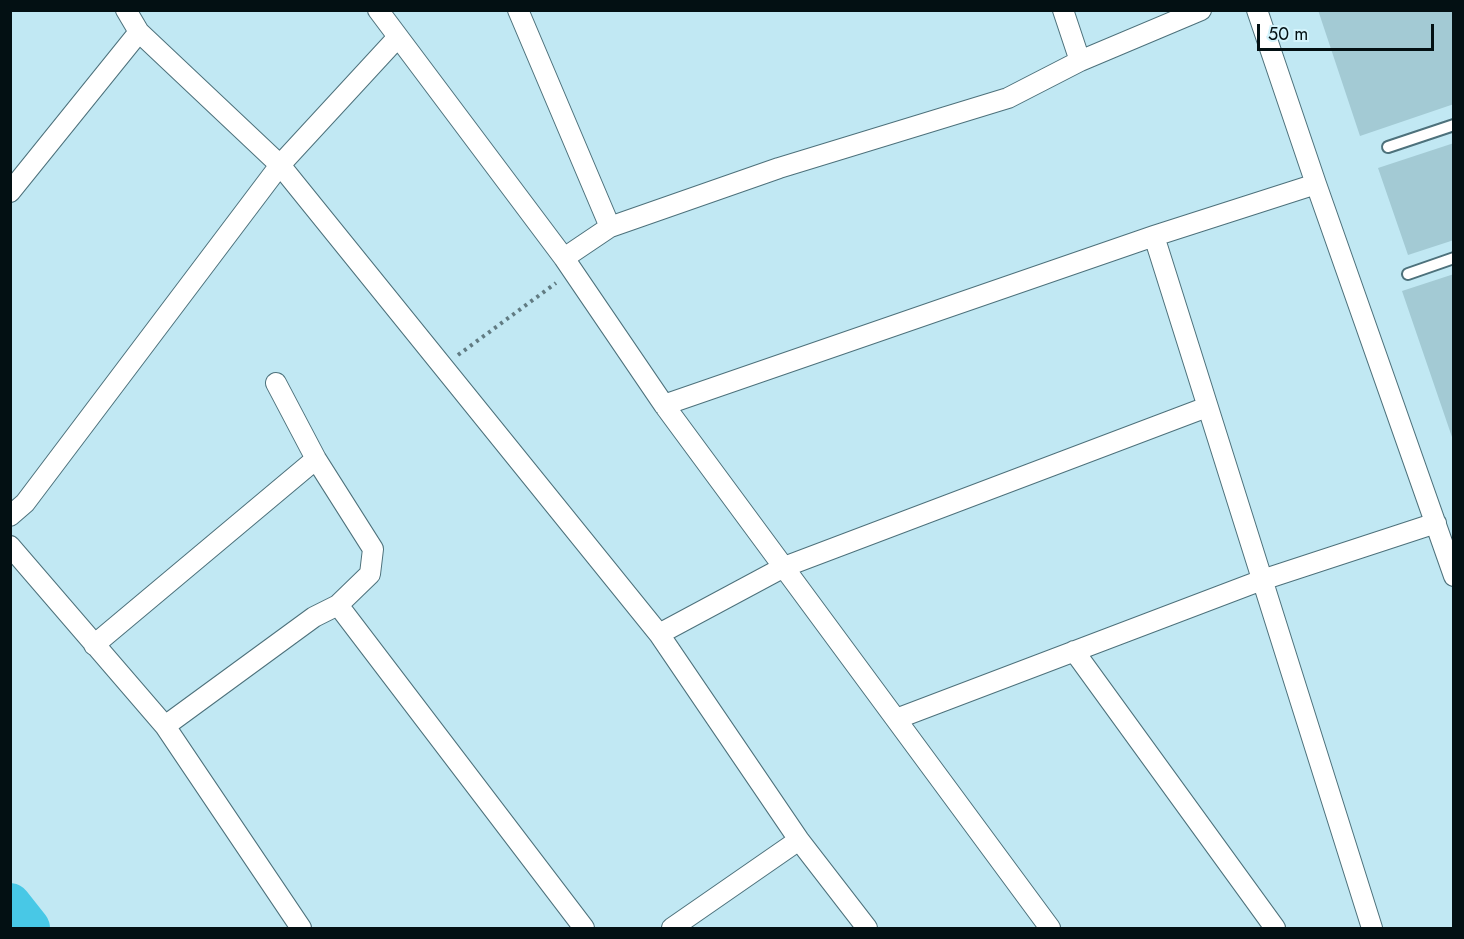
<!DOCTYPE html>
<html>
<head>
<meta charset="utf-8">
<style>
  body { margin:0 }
  #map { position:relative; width:1464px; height:939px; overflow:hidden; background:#c1e8f3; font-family:Jost,sans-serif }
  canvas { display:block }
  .frame { position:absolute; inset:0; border:12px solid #031013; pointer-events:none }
  .scale { position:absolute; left:1257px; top:24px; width:177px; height:27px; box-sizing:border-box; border:3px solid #031013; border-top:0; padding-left:8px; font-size:18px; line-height:21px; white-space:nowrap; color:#031013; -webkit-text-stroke:4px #d4f4fc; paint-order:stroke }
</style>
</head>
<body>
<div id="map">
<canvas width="1464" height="939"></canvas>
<div class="frame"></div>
<div class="scale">50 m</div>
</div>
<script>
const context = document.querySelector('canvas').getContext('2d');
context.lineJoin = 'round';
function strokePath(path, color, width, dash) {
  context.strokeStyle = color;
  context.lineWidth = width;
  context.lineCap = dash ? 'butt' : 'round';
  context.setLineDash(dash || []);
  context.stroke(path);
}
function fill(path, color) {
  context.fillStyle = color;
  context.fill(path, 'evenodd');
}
const river = new Path2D(`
  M 10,904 L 29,928`);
const building = new Path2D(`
  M 1318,10 L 1454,10 L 1454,104 L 1360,136 Z
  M 1454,143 L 1454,240 L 1408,255 L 1378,168 Z
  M 1454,274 L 1454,440 L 1453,440 L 1402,291 Z`);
const path = new Path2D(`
  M 458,355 L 556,283`);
const lane = new Path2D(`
  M 1388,147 L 1454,125
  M 1408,274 L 1454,258`);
const street = new Path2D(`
  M 126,10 L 139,32 L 280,165 L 659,634 L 799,840 L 867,928
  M 378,10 L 564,258 L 664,405 L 1050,928
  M 518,10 L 610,227 L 779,168 L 1008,98 L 1080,61 L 1201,10
  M 1063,10 L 1080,61
  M 1257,10 L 1316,184 L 1454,576
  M 10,192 L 139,32
  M 1154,236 L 1372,928
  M 564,258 L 610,227
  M 276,383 L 316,459 L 373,549 L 370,574 L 338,605
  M 664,405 L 1154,236 L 1316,184
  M 10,516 L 25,503 L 280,165 L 398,37
  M 10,546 L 165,726 L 301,928
  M 659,634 L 784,567 L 1207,407
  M 94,645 L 316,459
  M 1074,651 L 1275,928
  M 896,719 L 1262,580 L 1436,523
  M 165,726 L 314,617 L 338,605 L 584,928
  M 672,928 L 799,840`);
strokePath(river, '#48c8e6', 42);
fill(building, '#a3cad4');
strokePath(lane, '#4d717b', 14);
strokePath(street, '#4d717b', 22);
strokePath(path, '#617b82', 4, [3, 4.5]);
strokePath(lane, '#fff', 10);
strokePath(street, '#fff', 20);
</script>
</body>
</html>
